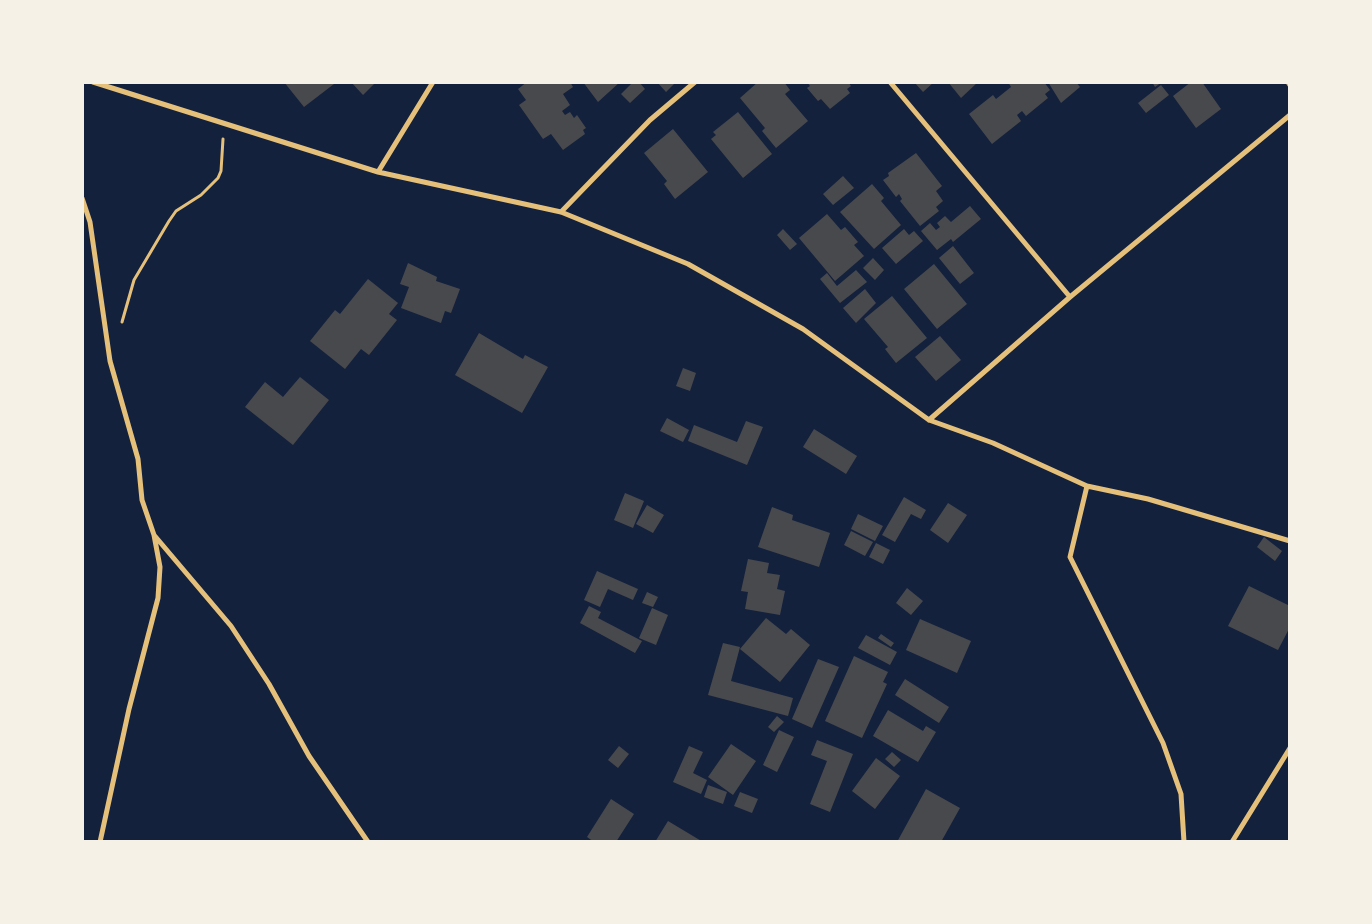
<!DOCTYPE html>
<html>
<head>
<meta charset="utf-8">
<style>
  body { margin:0 }
  #map { position:relative; width:1372px; height:924px; overflow:hidden; background:#14213d; font-family:"Crimson Pro",serif }
  canvas { display:block }
  .frame { position:absolute; inset:0; border:84px solid #f6f1e7; pointer-events:none }
</style>
</head>
<body>
<div id="map">
<canvas width="1372" height="924"></canvas>
<div class="frame"></div>
</div>
<script>
const context = document.querySelector('canvas').getContext('2d');
context.lineJoin = 'round';
function fill(path, color) {
  context.fillStyle = color;
  context.fill(path, 'evenodd');
}
function strokePath(path, color, width, dash) {
  context.strokeStyle = color;
  context.lineWidth = width;
  context.lineCap = dash ? 'butt' : 'round';
  context.setLineDash(dash || []);
  context.stroke(path);
}
const building = new Path2D(`
  M 284,82 L 333,82 L 334,84 L 304,107 Z
  M 351,82 L 376,82 L 363,95 Z
  M 527,82 L 570,82 L 573,87 L 563,94 L 570,105 L 562,111 L 565,115 L 570,112 L 574,118 L 577,115 L 586,128 L 583,130 L 585,134 L 563,150 L 551,134 L 543,139 L 519,105 L 526,100 L 518,89 Z
  M 583,82 L 620,82 L 598,102 Z
  M 633,82 L 639,82 L 645,89 L 630,103 L 621,94 Z
  M 657,82 L 676,82 L 666,92 Z
  M 758,82 L 784,82 L 790,90 L 785,94 L 808,121 L 776,148 L 762,131 L 765,128 L 740,98 Z
  M 807,82 L 848,82 L 851,86 L 847,89 L 850,93 L 830,109 L 821,99 L 818,101 L 807,88 L 810,86 Z
  M 914,82 L 934,82 L 923,92 Z
  M 948,82 L 978,82 L 961,98 Z
  M 1008,82 L 1044,82 L 1050,90 L 1045,94 L 1048,98 L 1026,116 L 1022,111 L 1017,115 L 1021,121 L 992,144 L 969,114 L 993,95 L 996,99 L 1011,87 Z
  M 1048,82 L 1076,82 L 1080,87 L 1061,103 Z
  M 1152,82 L 1162,82 L 1155,87 Z
  M 1191,82 L 1202,82 L 1221,109 L 1196,128 L 1173,96 Z
  M 1161,85 L 1169,95 L 1146,113 L 1138,103 Z
  M 738,112 L 772,154 L 743,178 L 711,139 L 716,135 L 713,132 Z
  M 673,129 L 708,172 L 675,199 L 664,184 L 667,181 L 644,153 Z
  M 916,153 L 942,186 L 936,191 L 943,201 L 936,207 L 939,211 L 920,226 L 900,201 L 902,199 L 899,194 L 896,197 L 883,180 L 889,176 L 888,173 Z
  M 843,176 L 854,188 L 833,205 L 823,194 Z
  M 872,184 L 884,198 L 881,201 L 901,225 L 874,249 L 840,212 Z
  M 970,206 L 981,219 L 953,242 L 951,239 L 937,250 L 921,231 L 930,223 L 936,230 L 940,227 L 937,223 L 945,216 L 951,222 Z
  M 827,214 L 841,230 L 845,227 L 858,242 L 854,245 L 864,256 L 835,281 L 799,238 Z
  M 783,229 L 797,244 L 790,250 L 777,235 Z
  M 904,229 L 909,235 L 914,231 L 923,241 L 896,264 L 882,248 Z
  M 953,246 L 974,273 L 960,284 L 939,258 Z
  M 873,258 L 884,270 L 875,280 L 863,268 Z
  M 408,263 L 437,277 L 436,281 L 460,289 L 451,313 L 445,311 L 441,323 L 401,308 L 409,287 L 400,284 Z
  M 934,264 L 967,304 L 937,329 L 904,289 Z
  M 856,270 L 867,282 L 840,303 L 820,279 L 827,273 L 837,286 Z
  M 368,279 L 398,303 L 389,314 L 397,320 L 369,355 L 361,349 L 345,369 L 310,341 L 335,310 L 340,314 Z
  M 865,289 L 876,303 L 856,323 L 843,308 Z
  M 892,296 L 927,338 L 896,363 L 885,349 L 888,347 L 864,319 Z
  M 479,333 L 523,359 L 525,355 L 548,367 L 522,413 L 455,375 Z
  M 940,336 L 961,360 L 936,381 L 915,357 Z
  M 683,368 L 696,373 L 690,391 L 676,386 Z
  M 300,377 L 329,400 L 293,445 L 245,407 L 265,382 L 283,397 Z
  M 667,418 L 689,430 L 683,442 L 660,431 Z
  M 746,421 L 763,427 L 747,465 L 688,441 L 694,425 L 737,442 Z
  M 814,429 L 857,456 L 846,474 L 803,447 Z
  M 625,493 L 644,501 L 633,528 L 614,520 Z
  M 904,497 L 926,510 L 921,519 L 911,514 L 895,542 L 882,535 Z
  M 948,503 L 967,515 L 948,543 L 930,530 Z
  M 647,505 L 664,515 L 653,533 L 636,524 Z
  M 772,507 L 793,515 L 792,520 L 830,533 L 819,567 L 758,547 Z
  M 858,514 L 883,526 L 875,541 L 851,529 Z
  M 851,531 L 873,542 L 865,556 L 844,545 Z
  M 1264,537 L 1282,551 L 1275,561 L 1257,547 Z
  M 876,543 L 890,550 L 883,564 L 869,557 Z
  M 748,559 L 769,563 L 767,573 L 780,575 L 777,589 L 785,591 L 780,615 L 745,609 L 748,592 L 741,591 Z
  M 597,571 L 638,589 L 633,600 L 608,589 L 600,607 L 584,600 Z
  M 1249,586 L 1290,606 L 1290,627 L 1278,650 L 1228,626 Z
  M 907,588 L 923,601 L 911,615 L 896,603 Z
  M 647,592 L 658,597 L 653,607 L 642,603 Z
  M 589,606 L 601,612 L 598,618 L 642,641 L 635,653 L 580,623 Z
  M 652,608 L 668,615 L 656,645 L 639,638 Z
  M 766,618 L 786,634 L 791,629 L 810,645 L 780,682 L 740,649 Z
  M 920,619 L 971,641 L 957,673 L 906,650 Z
  M 881,634 L 894,643 L 891,647 L 878,638 Z
  M 866,635 L 897,652 L 890,665 L 858,648 Z
  M 723,643 L 740,647 L 731,681 L 793,698 L 788,716 L 708,695 Z
  M 854,656 L 888,672 L 883,682 L 887,684 L 862,738 L 825,721 Z
  M 818,659 L 839,667 L 812,728 L 792,719 Z
  M 905,679 L 949,707 L 939,723 L 895,695 Z
  M 888,710 L 923,731 L 926,726 L 936,732 L 918,762 L 873,736 Z
  M 777,716 L 784,722 L 774,732 L 768,727 Z
  M 779,730 L 794,737 L 777,772 L 763,765 Z
  M 817,740 L 853,754 L 830,812 L 810,804 L 827,761 L 811,755 Z
  M 731,744 L 756,761 L 733,795 L 708,777 Z
  M 619,746 L 629,754 L 618,768 L 608,760 Z
  M 689,746 L 703,752 L 693,773 L 707,780 L 701,794 L 673,782 Z
  M 892,752 L 901,760 L 894,767 L 885,759 Z
  M 876,758 L 900,776 L 875,809 L 852,791 Z
  M 708,785 L 727,792 L 723,804 L 704,797 Z
  M 926,789 L 960,808 L 941,842 L 897,842 Z
  M 740,792 L 758,799 L 752,813 L 734,806 Z
  M 611,799 L 634,814 L 616,842 L 594,842 L 587,837 Z
  M 668,821 L 703,842 L 655,842 Z`);
const path = new Path2D(`
  M 122,322 L 134,280 L 169,221 L 176,211 L 201,195 L 218,178 L 221,171 L 223,139`);
const minor = new Path2D(`
  M 93,82 L 378,172 L 561,212 L 688,264 L 803,329 L 929,420 L 993,443 L 1087,486 L 1148,499 L 1290,541
  M 890,82 L 1070,297
  M 1288,82 L 1290,85
  M 378,172 L 433,82
  M 82,198 L 90,222 L 110,361 L 138,459 L 142,500 L 154,535 L 160,567 L 158,598 L 129,709 L 100,842
  M 561,212 L 650,120 L 695,82
  M 929,420 L 1070,297 L 1290,115
  M 1087,486 L 1070,557 L 1163,743 L 1181,794 L 1184,842
  M 154,535 L 231,626 L 269,684 L 309,756 L 368,842
  M 1232,842 L 1290,748`);
fill(building, '#48494c');
strokePath(path, '#e5c07b', 3);
strokePath(minor, '#e5c07b', 5);
</script>
</body>
</html>
